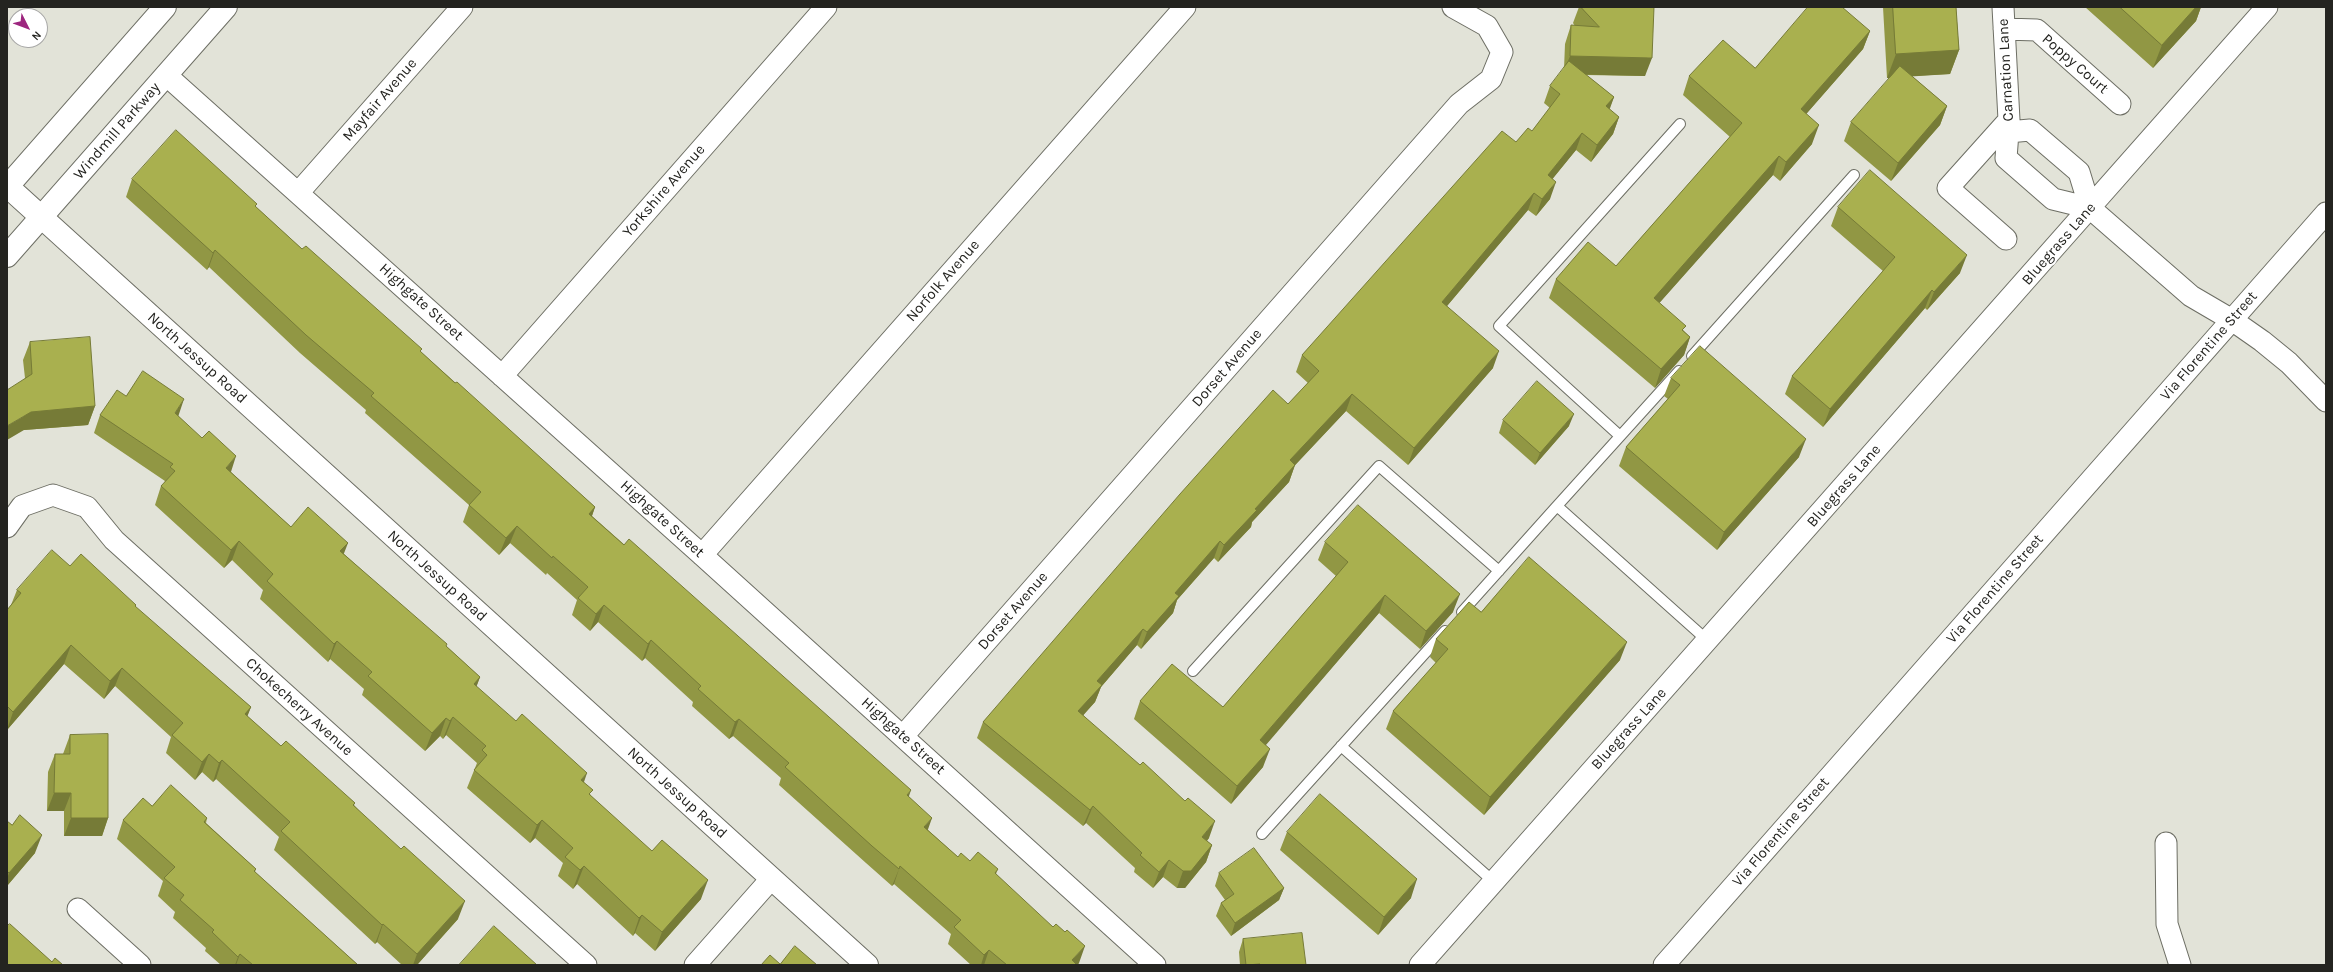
<!DOCTYPE html>
<html>
<head>
<meta charset="utf-8">
<style>
  body { margin:0 }
  #map { position:relative; width:2333px; height:972px; overflow:hidden; background:#e2e3d8; font-family:Karla,sans-serif }
  canvas { display:block }
  .frame { position:absolute; inset:0; border:8px solid #242420; pointer-events:none }
  .north { position:absolute; left:8px; top:8px; width:40px; height:40px; box-sizing:border-box; background:#fff; border:1px solid #a7a7a6; border-radius:50%; rotate:132deg; font-size:11px; font-weight:700; line-height:16px; text-align:center; color:#242420 }
  .north::after { content:''; display:block; margin:auto; width:14px; height:18px; background:#9d267f; clip-path:polygon(50% 0,100% 100%,50% 72%,0 100%) }
</style>
</head>
<body>
<div id="map">
<canvas width="2333" height="972"></canvas>
<div class="frame"></div>
<div class="north">N</div>
</div>
<script>
const context = document.querySelector('canvas').getContext('2d');
context.lineJoin = 'round';
function strokePath(path, color, width, dash) {
  context.strokeStyle = color;
  context.lineWidth = width;
  context.lineCap = dash ? 'butt' : 'round';
  context.setLineDash(dash || []);
  context.stroke(path);
}
function fill(path, color) {
  context.fillStyle = color;
  context.fill(path, 'evenodd');
}
function write(font, color, halo, rows, align = 'center') {
  context.font = font + ' Karla,sans-serif';
  context.lineWidth = 4;
  context.setLineDash([]);
  context.textBaseline = 'middle';
  context.strokeStyle = halo;
  context.fillStyle = color;
  for (const [text, x, y, turn = 0] of rows) {
    context.save();
    context.translate(x, y);
    context.rotate((+turn || 0) * Math.PI / 180);
    context.textAlign = isNaN(turn) ? turn : align;
    if (halo) context.strokeText(text, 0, 0);
    context.fillText(text, 0, 0);
    context.restore();
  }
}
const service = new Path2D(`
  M 1692,356 L 1854,175
  M 1679,371 L 1557,506 L 1708,641
  M 1620,436 L 1499,326 L 1680,124
  M 1462,612 L 1557,506
  M 1193,671 L 1379,466 L 1499,571
  M 1341,746 L 1494,882
  M 1262,834 L 1445,631`);
const minor = new Path2D(`
  M 2003,7 L 2009,120 L 2006,158 L 2053,199 L 2090,208 L 2191,296 L 2232,320 L 2262,341 L 2289,363 L 2326,401
  M 2004,29 L 2037,30 L 2120,104
  M 166,75 L 702,555 L 1155,965
  M 2008,132 L 2030,130 L 2079,172 L 2090,208
  M 299,192 L 462,7
  M 2006,239 L 1948,188 L 2009,120
  M 502,376 L 826,7
  M 7,527 L 22,506 L 53,495 L 87,507 L 114,540 L 586,965
  M 702,555 L 1185,7
  M 903,736 L 1459,104 L 1491,79 L 1502,52 L 1487,26 L 1453,7
  M 2166,843 L 2167,924 L 2180,965
  M 78,909 L 140,965
  M 695,965 L 771,879
  M 1420,965 L 2267,7
  M 1664,965 L 2326,213`);
const tertiary = new Path2D(`
  M 7,186 L 867,965`);
const secondary = new Path2D(`
  M 7,187 L 165,7
  M 7,256 L 226,7`);
const wall = new Path2D(`
  M 1579,7 L 1654,7 L 1645,76 L 1586,75 L 1614,97 L 1609,109 L 1619,117 L 1613,134 L 1591,162 L 1576,150 L 1552,179 L 1550,199 L 1536,216 L 1528,210 L 1447,306 L 1493,368 L 1408,465 L 1346,411 L 1295,465 L 1289,482 L 1252,522 L 1251,527 L 1218,562 L 1214,558 L 1177,600 L 1173,613 L 1141,649 L 1137,645 L 1101,687 L 1095,702 L 1083,715 L 1209,838 L 1207,841 L 1212,845 L 1206,862 L 1185,888 L 1177,888 L 1163,877 L 1153,888 L 1134,872 L 1135,868 L 1086,823 L 1083,826 L 977,738 L 983,722 L 1308,383 L 1296,372 L 1302,355 L 1516,142 L 1532,131 L 1550,108 L 1544,103 L 1550,86 L 1564,69 L 1565,44 L 1571,25 L 1575,26 L 1573,23 Z
  M 1883,7 L 1956,7 L 1959,50 L 1950,74 L 1912,76 L 1947,106 L 1940,125 L 1891,181 L 1844,141 L 1851,122 L 1890,78 L 1887,78 Z
  M 2085,7 L 2201,7 L 2196,21 L 2153,68 Z
  M 1870,31 L 1863,49 L 1806,114 L 1812,144 L 1780,181 L 1773,175 L 1659,303 L 1684,331 L 1690,337 L 1684,355 L 1655,388 L 1549,298 L 1556,279 L 1616,266 L 1730,137 L 1683,95 L 1689,76 L 1755,68 Z
  M 132,179 L 256,207 L 302,249 L 421,352 L 595,507 L 592,516 L 909,797 L 928,830 L 958,857 L 998,869 L 996,874 L 1079,963 L 1077,965 L 971,965 L 948,944 L 951,934 L 894,884 L 892,886 L 866,863 L 779,785 L 781,778 L 733,736 L 729,739 L 692,706 L 693,702 L 645,658 L 642,661 L 598,622 L 590,631 L 572,615 L 577,600 L 547,573 L 546,575 L 510,543 L 499,555 L 463,522 L 469,505 L 365,413 L 366,410 L 300,353 L 209,267 L 207,270 L 126,197 Z
  M 1838,207 L 1960,273 L 1927,310 L 1925,308 L 1823,427 L 1785,394 L 1792,376 L 1883,271 L 1831,226 Z
  M 30,342 L 95,406 L 88,425 L 24,430 L 25,378 L 23,360 Z
  M 1671,378 L 1799,457 L 1717,550 L 1619,466 L 1626,447 L 1668,399 L 1664,396 Z
  M 126,396 L 178,416 L 231,472 L 291,527 L 344,554 L 446,646 L 480,677 L 476,687 L 584,782 L 591,796 L 701,899 L 655,951 L 635,933 L 633,936 L 577,884 L 573,889 L 558,876 L 563,863 L 535,838 L 530,843 L 467,788 L 477,763 L 446,735 L 443,739 L 440,736 L 425,751 L 362,695 L 364,689 L 330,659 L 328,662 L 260,599 L 263,590 L 232,560 L 224,568 L 155,505 L 161,486 L 164,484 L 165,481 L 94,433 L 100,415 Z
  M 1503,420 L 1569,426 L 1535,465 L 1499,433 Z
  M 1325,542 L 1453,612 L 1420,649 L 1379,613 L 1265,745 L 1263,767 L 1231,804 L 1134,719 L 1140,701 L 1223,707 L 1336,576 L 1318,560 Z
  M 70,566 L 136,605 L 135,607 L 251,707 L 247,716 L 281,746 L 355,803 L 354,805 L 458,919 L 417,965 L 402,965 L 377,942 L 375,944 L 274,850 L 279,837 L 216,779 L 213,782 L 202,772 L 195,780 L 166,753 L 171,737 L 115,686 L 104,699 L 64,664 L 7,730 L 7,610 L 11,605 L 17,590 Z
  M 1481,612 L 1620,660 L 1484,815 L 1386,729 L 1393,711 L 1436,663 L 1430,657 L 1436,639 Z
  M 70,735 L 108,818 L 102,836 L 64,836 L 64,811 L 47,811 L 48,772 L 55,754 L 63,754 Z
  M 152,806 L 207,818 L 206,823 L 256,869 L 255,872 L 358,965 L 221,965 L 205,951 L 206,948 L 173,918 L 175,912 L 158,896 L 163,881 L 117,839 L 123,820 Z
  M 7,821 L 35,853 L 7,886 Z
  M 1287,832 L 1411,898 L 1378,935 L 1280,850 Z
  M 1219,873 L 1284,888 L 1279,900 L 1231,936 L 1216,916 L 1221,903 L 1225,900 L 1215,886 Z
  M 1243,939 L 1306,965 L 1240,965 L 1239,952 Z`);
const shadedWall = new Path2D(`
  M 2196,7 L 2201,7 L 2196,21 L 2153,68 L 2162,45 Z
  M 1870,31 L 1863,49 L 1794,128 L 1801,109 Z
  M 1959,50 L 1950,74 L 1887,78 L 1896,54 Z
  M 1570,56 L 1652,58 L 1645,76 L 1563,74 Z
  M 1614,97 L 1608,114 L 1606,106 Z
  M 1947,106 L 1940,125 L 1891,181 L 1898,163 Z
  M 1619,117 L 1613,134 L 1591,162 L 1597,145 Z
  M 1819,125 L 1812,144 L 1780,181 L 1786,162 Z
  M 1582,133 L 1576,150 L 1542,192 L 1548,175 Z
  M 1779,156 L 1773,175 L 1647,317 L 1654,298 Z
  M 1556,182 L 1550,199 L 1536,216 L 1542,199 Z
  M 1534,193 L 1528,210 L 1436,319 L 1442,302 Z
  M 215,250 L 209,267 L 207,270 L 213,253 Z
  M 1967,255 L 1960,273 L 1927,310 L 1934,292 Z
  M 1932,290 L 1925,308 L 1823,427 L 1830,409 Z
  M 1690,337 L 1684,355 L 1655,388 L 1661,369 Z
  M 1499,351 L 1493,368 L 1408,465 L 1414,448 Z
  M 1352,394 L 1346,411 L 1284,477 L 1290,460 Z
  M 184,399 L 178,417 L 175,413 Z
  M 95,406 L 88,425 L 24,430 L 7,440 L 7,426 L 31,412 Z
  M 1574,414 L 1569,426 L 1535,465 L 1540,453 Z
  M 1806,439 L 1799,457 L 1717,550 L 1724,532 Z
  M 236,456 L 230,475 L 226,468 Z
  M 1295,465 L 1289,482 L 1252,522 L 1251,527 L 1218,562 L 1224,545 L 1255,509 Z
  M 595,507 L 589,524 L 589,514 Z
  M 517,526 L 510,543 L 499,555 L 506,538 Z
  M 239,541 L 232,560 L 224,568 L 231,550 Z
  M 1220,541 L 1214,558 L 1177,600 L 1173,613 L 1141,649 L 1147,632 L 1175,593 Z
  M 348,543 L 341,561 L 340,551 Z
  M 1460,594 L 1453,612 L 1420,649 L 1426,631 Z
  M 1385,595 L 1379,613 L 1254,759 L 1260,740 Z
  M 604,605 L 598,622 L 590,631 L 596,614 Z
  M 1143,629 L 1137,645 L 1101,687 L 1095,702 L 1072,728 L 1078,711 L 1097,681 Z
  M 651,640 L 645,658 L 642,661 L 648,644 Z
  M 337,641 L 330,659 L 328,662 L 334,644 Z
  M 1627,642 L 1620,660 L 1484,815 L 1490,797 Z
  M 71,645 L 64,664 L 7,730 L 13,712 Z
  M 122,668 L 115,686 L 104,699 L 110,681 Z
  M 480,677 L 473,696 L 474,684 Z
  M 251,707 L 244,725 L 245,714 Z
  M 453,717 L 446,735 L 443,739 L 450,721 Z
  M 446,718 L 440,736 L 425,751 L 432,733 Z
  M 739,719 L 733,736 L 729,739 L 735,722 Z
  M 1270,749 L 1263,767 L 1231,804 L 1237,786 Z
  M 209,754 L 202,772 L 195,780 L 202,762 Z
  M 222,760 L 216,779 L 213,782 L 219,763 Z
  M 587,773 L 581,791 L 581,780 Z
  M 911,790 L 905,808 L 907,795 Z
  M 54,793 L 71,793 L 64,811 L 47,811 Z
  M 1093,806 L 1086,823 L 1083,826 L 1090,810 Z
  M 71,818 L 108,818 L 102,836 L 64,836 Z
  M 932,818 L 926,835 L 924,827 Z
  M 542,820 L 535,838 L 530,843 L 537,825 Z
  M 1215,821 L 1209,838 L 1196,853 L 1202,837 Z
  M 42,835 L 35,853 L 7,886 L 7,879 L 9,873 Z
  M 1212,845 L 1206,862 L 1185,888 L 1177,888 L 1183,871 Z
  M 1169,860 L 1163,877 L 1153,888 L 1159,872 Z
  M 584,866 L 577,884 L 573,889 L 580,870 Z
  M 900,866 L 894,884 L 892,886 L 899,869 Z
  M 1417,879 L 1411,898 L 1378,935 L 1384,917 Z
  M 708,880 L 701,899 L 655,951 L 662,932 Z
  M 1284,888 L 1279,900 L 1231,936 L 1235,923 Z
  M 465,901 L 458,919 L 417,965 L 413,965 L 417,954 Z
  M 642,915 L 635,933 L 633,936 L 639,918 Z
  M 383,924 L 377,942 L 375,944 L 382,925 Z
  M 1085,946 L 1079,963 L 1077,965 L 1072,960 Z
  M 989,950 L 984,965 L 981,965 L 984,955 Z
  M 240,954 L 236,965 L 235,965 L 238,957 Z`);
const building = new Path2D(`
  M 1581,7 L 1654,7 L 1652,58 L 1570,56 L 1571,25 L 1599,27 Z
  M 1808,7 L 1842,7 L 1870,31 L 1801,109 L 1819,125 L 1786,162 L 1779,156 L 1654,298 L 1686,326 L 1682,330 L 1690,337 L 1661,369 L 1556,279 L 1588,242 L 1616,266 L 1742,123 L 1689,76 L 1723,40 L 1755,68 Z
  M 1893,7 L 1956,7 L 1959,50 L 1896,54 Z
  M 2120,7 L 2196,7 L 2162,45 Z
  M 1569,61 L 1614,97 L 1606,106 L 1619,117 L 1597,145 L 1582,133 L 1548,175 L 1556,182 L 1542,199 L 1534,193 L 1442,302 L 1499,351 L 1414,448 L 1352,394 L 1290,460 L 1295,465 L 1255,509 L 1257,510 L 1224,545 L 1220,541 L 1175,593 L 1179,596 L 1147,632 L 1143,629 L 1097,681 L 1102,685 L 1078,711 L 1140,765 L 1143,762 L 1185,801 L 1188,798 L 1215,821 L 1202,837 L 1212,845 L 1191,871 L 1183,871 L 1169,860 L 1159,872 L 1140,855 L 1142,853 L 1093,806 L 1090,810 L 983,722 L 1180,494 L 1273,390 L 1288,404 L 1319,371 L 1302,355 L 1502,131 L 1516,142 L 1528,128 L 1532,131 L 1560,94 L 1550,86 Z
  M 1900,66 L 1947,106 L 1898,163 L 1851,122 Z
  M 176,130 L 257,204 L 255,206 L 302,249 L 306,246 L 422,349 L 420,351 L 455,383 L 457,382 L 595,507 L 589,514 L 624,545 L 629,539 L 911,790 L 907,795 L 932,818 L 924,827 L 958,857 L 961,853 L 970,861 L 978,852 L 998,869 L 995,873 L 1053,927 L 1056,924 L 1065,932 L 1067,930 L 1085,946 L 1072,960 L 1077,965 L 1007,965 L 989,950 L 984,955 L 954,927 L 961,920 L 900,866 L 899,869 L 872,846 L 785,767 L 789,763 L 739,719 L 735,722 L 698,689 L 701,686 L 651,640 L 648,644 L 604,605 L 596,614 L 578,598 L 588,587 L 553,556 L 552,558 L 517,526 L 506,538 L 469,505 L 481,492 L 371,396 L 374,393 L 306,335 L 215,250 L 213,253 L 132,179 Z
  M 1870,170 L 1967,255 L 1934,292 L 1932,290 L 1830,409 L 1792,376 L 1895,257 L 1838,207 Z
  M 90,337 L 95,406 L 31,412 L 7,426 L 7,390 L 32,374 L 30,342 Z
  M 1700,346 L 1806,439 L 1724,532 L 1626,447 L 1680,385 L 1671,378 Z
  M 143,371 L 184,399 L 175,413 L 202,438 L 209,431 L 236,456 L 226,468 L 291,527 L 308,507 L 348,543 L 340,551 L 447,644 L 446,646 L 480,677 L 474,684 L 516,721 L 522,714 L 587,773 L 581,780 L 593,790 L 589,794 L 652,851 L 662,840 L 708,880 L 662,932 L 642,915 L 639,918 L 584,866 L 580,870 L 565,857 L 573,848 L 542,820 L 537,825 L 474,770 L 487,755 L 482,750 L 486,746 L 453,717 L 450,721 L 446,718 L 432,733 L 368,676 L 372,672 L 337,641 L 334,644 L 267,581 L 273,574 L 239,541 L 231,550 L 161,486 L 175,471 L 170,467 L 173,464 L 100,415 L 117,390 L 126,396 Z
  M 1537,381 L 1574,414 L 1540,453 L 1503,420 Z
  M 1358,505 L 1460,594 L 1426,631 L 1385,595 L 1260,740 L 1270,749 L 1237,786 L 1140,701 L 1172,664 L 1223,707 L 1348,562 L 1325,542 Z
  M 52,550 L 70,566 L 81,554 L 136,605 L 135,606 L 251,707 L 245,714 L 281,746 L 286,741 L 355,803 L 353,805 L 401,849 L 404,846 L 465,901 L 417,954 L 383,924 L 382,925 L 281,831 L 290,822 L 222,760 L 219,763 L 209,754 L 202,762 L 172,735 L 183,723 L 122,668 L 110,681 L 71,645 L 13,712 L 7,706 L 7,610 L 21,593 L 17,590 Z
  M 1529,557 L 1627,642 L 1490,797 L 1393,711 L 1448,649 L 1436,639 L 1469,602 L 1481,612 Z
  M 108,734 L 108,818 L 71,818 L 71,793 L 54,793 L 55,754 L 70,754 L 70,735 Z
  M 171,785 L 207,818 L 204,822 L 256,869 L 254,871 L 358,965 L 253,965 L 240,954 L 238,957 L 212,932 L 214,930 L 180,900 L 184,895 L 164,878 L 175,867 L 123,820 L 143,798 L 152,806 Z
  M 1320,794 L 1417,879 L 1384,917 L 1287,832 Z
  M 20,815 L 42,835 L 9,873 L 7,871 L 7,821 L 12,825 Z
  M 1254,848 L 1284,888 L 1235,923 L 1221,903 L 1234,894 L 1219,873 Z
  M 10,924 L 52,962 L 55,958 L 63,965 L 7,965 L 7,926 Z
  M 494,926 L 537,965 L 459,965 Z
  M 1302,933 L 1306,965 L 1260,965 L 1260,964 L 1246,965 L 1243,939 Z
  M 795,946 L 817,965 L 761,965 L 770,955 L 780,964 Z`);
const streetNames = [
  ["Poppy Court",2075,64,41],
  ["Carnation Lane",2006,70,-93],
  ["Mayfair Avenue",380,100,-49],
  ["Windmill Parkway",117,131,-49],
  ["Yorkshire Avenue",664,191,-49],
  ["Bluegrass Lane",2059,244,-49],
  ["Norfolk Avenue",943,281,-49],
  ["Highgate Street",421,302,42],
  ["Via Florentine Street",2209,346,-49],
  ["North Jessup Road",197,358,42],
  ["Dorset Avenue",1227,368,-49],
  ["Bluegrass Lane",1844,486,-49],
  ["Highgate Street",662,519,42],
  ["North Jessup Road",437,576,42],
  ["Via Florentine Street",1995,589,-49],
  ["Dorset Avenue",1013,611,-49],
  ["Chokecherry Avenue",299,707,42],
  ["Bluegrass Lane",1629,729,-48],
  ["Highgate Street",903,736,42],
  ["North Jessup Road",677,793,42],
  ["Via Florentine Street",1781,832,-49]
];
strokePath(service, '#6d6e64', 12);
strokePath(minor, '#6d6e64', 23);
strokePath(tertiary, '#6d6e64', 24);
strokePath(secondary, '#6d6e64', 24);
strokePath(service, '#fff', 10);
strokePath(minor, '#fff', 21);
strokePath(tertiary, '#fff', 22);
strokePath(secondary, '#fff', 22);
fill(wall, '#919744');
fill(shadedWall, '#767b37');
fill(building, '#a9b04f');
strokePath(building, '#767b37', 1);
write('15px', '#242420', '#fff', streetNames);
</script>
</body>
</html>
